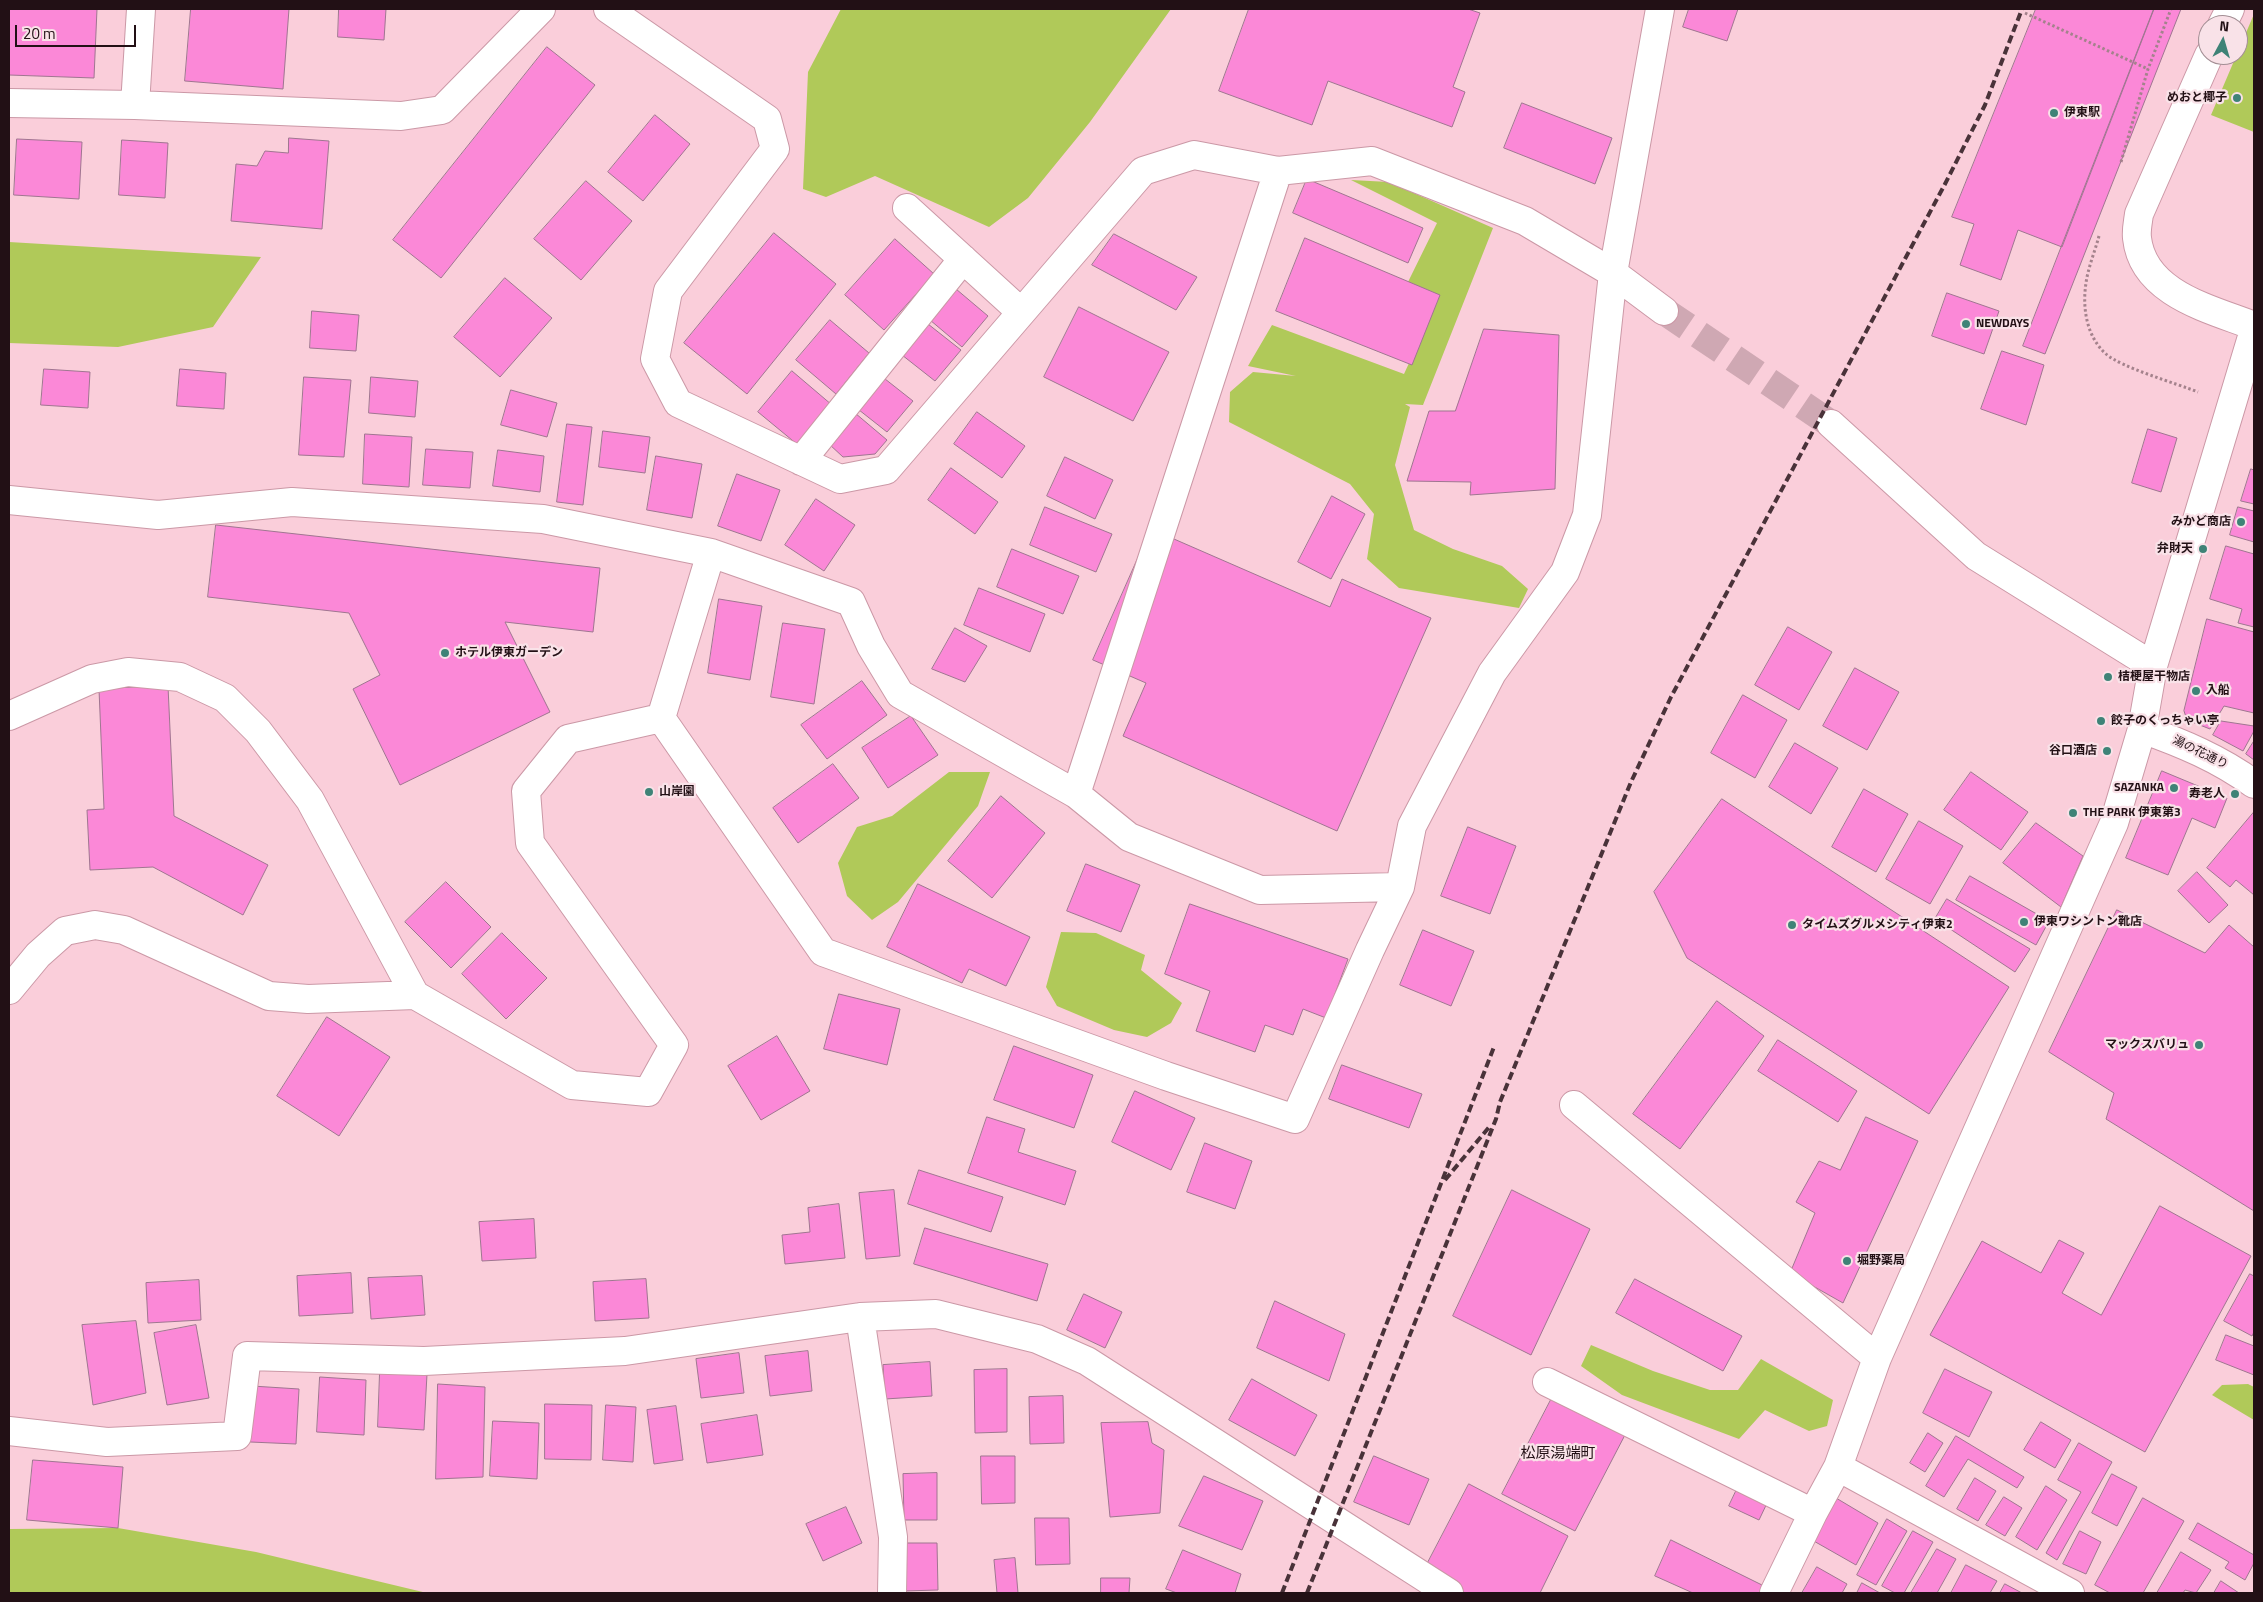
<!DOCTYPE html>
<html>
<head>
<meta charset="utf-8">
<style>
  body { margin:0 }
  #map { position:relative; width:2263px; height:1602px; overflow:hidden; background:#faceda; font-family:"Titillium Web",sans-serif }
  canvas { display:block }
  .frame { position:absolute; inset:0; border:10px solid #221015; pointer-events:none }
  .north { position:absolute; left:2198px; top:15px; width:50px; height:50px; box-sizing:border-box; background:#f9e2e8; border:1px solid #a38e94; border-radius:50%; rotate:6deg; font-size:14px; font-weight:700; line-height:20px; text-align:center; color:#221015 }
  .north::after { content:''; display:block; margin:auto; width:18px; height:22px; background:#3f8377; clip-path:polygon(50% 0,100% 100%,50% 72%,0 100%) }
  .scale { position:absolute; left:15px; top:25px; width:121px; height:22px; box-sizing:border-box; border:2px solid #221015; border-top:0; padding-left:6px; font-size:15px; line-height:18px; white-space:nowrap; color:#221015; -webkit-text-stroke:4px #f9e2e8; paint-order:stroke }
</style>
</head>
<body>
<div id="map">
<canvas width="2263" height="1602"></canvas>
<div class="frame"></div>
<div class="north">N</div>
<div class="scale">20 m</div>
</div>
<script>
const context = document.querySelector('canvas').getContext('2d');
context.lineJoin = 'round';
function fill(path, color) {
  context.fillStyle = color;
  context.fill(path, 'evenodd');
}
function strokePath(path, color, width, dash) {
  context.strokeStyle = color;
  context.lineWidth = width;
  context.lineCap = dash ? 'butt' : 'round';
  context.setLineDash(dash || []);
  context.stroke(path);
}
function write(font, color, halo, rows, align = 'center') {
  context.font = font + ' "Titillium Web","Noto Sans JP",sans-serif';
  context.lineWidth = 4.5;
  context.setLineDash([]);
  context.textBaseline = 'middle';
  context.strokeStyle = halo;
  context.fillStyle = color;
  for (const [text, x, y, turn = 0] of rows) {
    context.save();
    context.translate(x, y);
    context.rotate((+turn || 0) * Math.PI / 180);
    context.textAlign = isNaN(turn) ? turn : align;
    if (halo) context.strokeText(text, 0, 0);
    context.fillText(text, 0, 0);
    context.restore();
  }
}
const green = new Path2D(`
  M 841,9 L 1171,9 L 1090,122 L 1028,198 L 989,227 L 875,176 L 826,197 L 803,189 L 808,72 Z
  M 2254,14 L 2254,132 L 2211,115 Z
  M 1351,180 L 1389,182 L 1493,228 L 1423,405 L 1405,404 L 1410,407 L 1395,465 L 1414,530 L 1453,549 L 1502,566 L 1528,589 L 1519,608 L 1399,588 L 1367,559 L 1374,514 L 1350,484 L 1229,422 L 1230,392 L 1253,372 L 1296,376 L 1248,366 L 1272,325 L 1404,374 L 1438,300 L 1408,282 L 1437,223 Z
  M 9,242 L 261,257 L 213,327 L 118,347 L 9,343 Z
  M 949,772 L 990,772 L 978,806 L 898,902 L 872,920 L 847,896 L 838,863 L 857,827 L 892,816 Z
  M 1061,932 L 1096,933 L 1145,955 L 1141,970 L 1182,1003 L 1171,1023 L 1147,1037 L 1114,1030 L 1057,1006 L 1046,987 Z
  M 1591,1345 L 1653,1371 L 1710,1390 L 1738,1390 L 1761,1359 L 1833,1400 L 1827,1426 L 1809,1431 L 1765,1410 L 1739,1439 L 1622,1395 L 1581,1366 Z
  M 2248,1384 L 2254,1387 L 2254,1420 L 2212,1395 L 2222,1385 Z
  M 118,1528 L 256,1552 L 427,1593 L 9,1593 L 9,1529 Z`);
const building = new Path2D(`
  M 9,9 L 97,9 L 94,78 L 9,75 Z
  M 191,9 L 289,9 L 283,89 L 185,81 Z
  M 339,9 L 386,9 L 384,40 L 338,37 Z
  M 1249,9 L 1468,9 L 1480,13 L 1453,87 L 1465,92 L 1452,127 L 1328,81 L 1312,125 L 1219,91 Z
  M 1689,9 L 1738,9 L 1727,41 L 1683,27 Z
  M 2036,9 L 2154,9 L 2062,247 L 2018,230 L 2001,280 L 1960,265 L 1974,224 L 1952,217 Z
  M 2154,9 L 2181,9 L 2045,354 L 2023,346 Z
  M 547,47 L 595,85 L 441,278 L 393,240 Z
  M 1522,103 L 1612,138 L 1595,184 L 1504,148 Z
  M 655,115 L 690,144 L 643,201 L 608,172 Z
  M 289,138 L 329,141 L 322,229 L 231,221 L 236,164 L 257,166 L 265,151 L 288,153 Z
  M 17,139 L 82,142 L 79,199 L 14,195 Z
  M 122,140 L 168,143 L 165,198 L 119,195 Z
  M 1307,179 L 1423,228 L 1408,263 L 1293,213 Z
  M 586,181 L 632,221 L 581,280 L 534,239 Z
  M 774,233 L 836,284 L 747,394 L 684,343 Z
  M 1114,234 L 1197,277 L 1176,310 L 1092,265 Z
  M 1305,238 L 1440,295 L 1412,365 L 1276,311 Z
  M 895,239 L 934,274 L 884,330 L 845,295 Z
  M 505,278 L 552,318 L 500,377 L 454,337 Z
  M 956,289 L 988,316 L 962,347 L 930,320 Z
  M 1947,293 L 1999,311 L 1984,354 L 1932,336 Z
  M 1079,307 L 1169,352 L 1133,421 L 1044,377 Z
  M 312,311 L 359,315 L 356,351 L 310,348 Z
  M 830,320 L 869,353 L 836,394 L 796,360 Z
  M 928,324 L 961,350 L 935,381 L 902,355 Z
  M 1484,329 L 1559,335 L 1555,489 L 1470,495 L 1471,482 L 1407,481 L 1429,411 L 1455,411 Z
  M 2002,351 L 2044,365 L 2026,425 L 1981,409 Z
  M 44,369 L 90,372 L 88,408 L 41,405 Z
  M 180,369 L 226,373 L 224,409 L 177,406 Z
  M 792,371 L 832,405 L 798,445 L 758,412 Z
  M 880,375 L 913,401 L 887,432 L 854,406 Z
  M 304,377 L 351,380 L 344,457 L 299,455 Z
  M 371,377 L 418,381 L 415,417 L 369,413 Z
  M 511,390 L 557,403 L 547,437 L 501,425 Z
  M 977,412 L 1025,446 L 1002,478 L 954,444 Z
  M 855,413 L 887,440 L 875,454 L 843,457 L 829,444 Z
  M 567,424 L 592,427 L 583,505 L 557,502 Z
  M 2148,429 L 2177,438 L 2161,492 L 2132,483 Z
  M 603,431 L 650,437 L 645,473 L 599,467 Z
  M 365,434 L 412,437 L 409,487 L 363,484 Z
  M 426,449 L 473,452 L 470,488 L 423,485 Z
  M 498,450 L 544,456 L 540,492 L 493,486 Z
  M 656,456 L 702,464 L 692,518 L 647,510 Z
  M 1065,457 L 1113,480 L 1095,519 L 1047,496 Z
  M 951,468 L 998,502 L 975,534 L 928,500 Z
  M 2251,469 L 2254,470 L 2254,504 L 2241,501 Z
  M 737,474 L 780,490 L 761,541 L 718,526 Z
  M 1332,496 L 1365,514 L 1331,579 L 1298,562 Z
  M 816,499 L 855,525 L 824,571 L 785,545 Z
  M 1045,507 L 1112,534 L 1096,572 L 1030,545 Z
  M 2238,507 L 2254,511 L 2254,542 L 2230,535 Z
  M 216,525 L 600,568 L 593,632 L 505,622 L 550,712 L 400,785 L 353,689 L 380,675 L 349,613 L 208,597 Z
  M 1151,529 L 1330,607 L 1342,579 L 1431,618 L 1337,831 L 1123,736 L 1146,683 L 1093,660 Z
  M 2226,546 L 2254,554 L 2254,627 L 2238,623 L 2242,609 L 2210,599 Z
  M 1012,549 L 1079,576 L 1063,614 L 997,587 Z
  M 979,588 L 1045,614 L 1030,652 L 964,625 Z
  M 719,599 L 762,606 L 750,680 L 708,673 Z
  M 2207,619 L 2254,632 L 2254,713 L 2224,706 L 2210,729 L 2187,720 L 2184,711 Z
  M 783,623 L 825,629 L 814,704 L 771,697 Z
  M 1788,627 L 1832,652 L 1799,710 L 1755,685 Z
  M 955,628 L 987,646 L 965,682 L 932,669 Z
  M 1855,668 L 1899,692 L 1867,750 L 1823,726 Z
  M 862,681 L 887,715 L 827,759 L 801,725 Z
  M 168,686 L 174,816 L 268,865 L 243,915 L 153,867 L 90,870 L 87,810 L 104,809 L 99,689 Z
  M 1743,695 L 1787,720 L 1755,778 L 1711,753 Z
  M 911,716 L 938,755 L 888,788 L 862,748 Z
  M 2221,721 L 2254,726 L 2254,731 L 2243,751 L 2213,735 Z
  M 2254,741 L 2254,760 L 2246,754 Z
  M 1795,743 L 1838,768 L 1811,814 L 1769,787 Z
  M 833,764 L 859,798 L 798,843 L 773,808 Z
  M 2162,771 L 2227,798 L 2215,828 L 2192,818 L 2168,875 L 2126,858 Z
  M 1971,772 L 2028,812 L 2001,850 L 1944,810 Z
  M 1864,789 L 1908,814 L 1876,872 L 1832,847 Z
  M 1001,796 L 1045,833 L 992,898 L 948,861 Z
  M 1722,799 L 2009,987 L 1929,1114 L 1687,958 L 1654,892 Z
  M 2254,812 L 2254,895 L 2236,880 L 2230,887 L 2207,868 Z
  M 1919,821 L 1963,846 L 1930,904 L 1886,879 Z
  M 2036,823 L 2083,856 L 2061,907 L 2003,863 Z
  M 1468,827 L 1516,846 L 1490,914 L 1441,896 Z
  M 1086,864 L 1140,885 L 1121,932 L 1067,911 Z
  M 2197,872 L 2228,905 L 2209,923 L 2178,891 Z
  M 1970,876 L 2049,921 L 2036,945 L 1956,900 Z
  M 446,882 L 491,927 L 451,968 L 405,922 Z
  M 918,884 L 1030,937 L 1006,986 L 969,969 L 962,983 L 887,947 Z
  M 1947,899 L 2030,949 L 2015,972 L 1935,919 Z
  M 1190,904 L 1348,959 L 1326,1018 L 1303,1009 L 1293,1035 L 1265,1025 L 1255,1052 L 1196,1031 L 1210,991 L 1165,974 Z
  M 2117,910 L 2205,953 L 2229,925 L 2254,947 L 2254,1211 L 2106,1119 L 2114,1093 L 2049,1052 Z
  M 1423,930 L 1474,951 L 1451,1006 L 1400,985 Z
  M 502,933 L 547,978 L 506,1019 L 462,974 Z
  M 839,994 L 900,1009 L 887,1065 L 824,1049 Z
  M 1717,1001 L 1764,1036 L 1680,1149 L 1633,1114 Z
  M 327,1017 L 390,1057 L 339,1136 L 277,1096 Z
  M 777,1036 L 810,1091 L 761,1120 L 728,1066 Z
  M 1778,1040 L 1857,1091 L 1838,1122 L 1758,1071 Z
  M 1014,1046 L 1093,1075 L 1074,1128 L 994,1100 Z
  M 1342,1065 L 1422,1094 L 1409,1128 L 1329,1099 Z
  M 1135,1091 L 1195,1118 L 1171,1170 L 1112,1142 Z
  M 987,1117 L 1025,1129 L 1018,1152 L 1076,1171 L 1065,1205 L 968,1173 Z
  M 1866,1117 L 1918,1141 L 1843,1303 L 1790,1273 L 1815,1213 L 1796,1202 L 1819,1161 L 1840,1170 Z
  M 1205,1143 L 1252,1161 L 1235,1209 L 1187,1192 Z
  M 919,1170 L 1003,1197 L 991,1232 L 908,1204 Z
  M 894,1190 L 900,1256 L 866,1259 L 859,1193 Z
  M 1512,1190 L 1590,1229 L 1531,1355 L 1453,1316 Z
  M 839,1204 L 845,1258 L 785,1264 L 782,1235 L 810,1232 L 808,1208 Z
  M 2160,1206 L 2251,1256 L 2145,1452 L 1930,1335 L 1982,1241 L 2041,1273 L 2059,1240 L 2084,1253 L 2062,1293 L 2101,1315 Z
  M 534,1219 L 536,1258 L 482,1261 L 479,1222 Z
  M 925,1228 L 1048,1264 L 1037,1301 L 914,1264 Z
  M 351,1273 L 353,1313 L 299,1316 L 297,1276 Z
  M 2250,1274 L 2254,1276 L 2254,1332 L 2252,1336 L 2224,1321 Z
  M 422,1276 L 425,1315 L 371,1319 L 368,1278 Z
  M 646,1279 L 649,1318 L 595,1321 L 593,1282 Z
  M 1635,1279 L 1742,1336 L 1723,1371 L 1616,1313 Z
  M 199,1280 L 201,1320 L 148,1323 L 146,1283 Z
  M 1084,1294 L 1122,1312 L 1105,1348 L 1067,1330 Z
  M 1275,1301 L 1345,1334 L 1329,1381 L 1257,1348 Z
  M 136,1321 L 146,1393 L 93,1405 L 82,1325 Z
  M 196,1325 L 209,1398 L 167,1405 L 154,1333 Z
  M 2226,1335 L 2254,1346 L 2254,1375 L 2216,1360 Z
  M 808,1351 L 812,1391 L 770,1396 L 765,1356 Z
  M 739,1353 L 744,1393 L 701,1398 L 696,1359 Z
  M 930,1362 L 932,1396 L 885,1399 L 883,1365 Z
  M 1007,1369 L 1007,1432 L 975,1433 L 974,1370 Z
  M 1945,1369 L 1992,1392 L 1969,1437 L 1923,1413 Z
  M 380,1372 L 427,1374 L 424,1430 L 378,1427 Z
  M 320,1377 L 366,1380 L 364,1435 L 317,1432 Z
  M 1252,1379 L 1317,1415 L 1295,1456 L 1229,1420 Z
  M 438,1384 L 485,1387 L 483,1477 L 436,1479 Z
  M 252,1386 L 299,1389 L 296,1444 L 250,1442 Z
  M 1063,1396 L 1064,1443 L 1030,1444 L 1029,1397 Z
  M 1553,1396 L 1626,1433 L 1575,1531 L 1502,1494 Z
  M 545,1404 L 592,1405 L 591,1460 L 545,1459 Z
  M 606,1405 L 636,1407 L 633,1462 L 603,1460 Z
  M 676,1406 L 683,1460 L 654,1464 L 647,1410 Z
  M 757,1415 L 763,1455 L 707,1463 L 701,1424 Z
  M 493,1421 L 539,1423 L 537,1479 L 490,1476 Z
  M 1148,1422 L 1152,1443 L 1164,1450 L 1160,1513 L 1110,1517 L 1101,1423 Z
  M 2041,1422 L 2071,1440 L 2055,1468 L 2024,1450 Z
  M 1928,1433 L 1943,1443 L 1925,1472 L 1910,1463 Z
  M 1956,1436 L 2024,1477 L 2017,1488 L 1968,1459 L 1944,1497 L 1926,1486 Z
  M 2079,1443 L 2112,1462 L 2057,1560 L 2046,1553 L 2081,1492 L 2058,1480 Z
  M 981,1456 L 1015,1456 L 1015,1503 L 982,1504 Z
  M 1374,1456 L 1429,1479 L 1409,1525 L 1354,1502 Z
  M 33,1460 L 123,1467 L 118,1528 L 27,1520 Z
  M 937,1473 L 937,1520 L 904,1520 L 903,1474 Z
  M 2112,1474 L 2137,1487 L 2117,1526 L 2092,1513 Z
  M 1204,1476 L 1263,1501 L 1242,1550 L 1179,1526 Z
  M 1975,1478 L 1996,1491 L 1978,1521 L 1957,1509 Z
  M 1469,1484 L 1568,1536 L 1540,1593 L 1461,1593 L 1423,1572 Z
  M 1739,1485 L 1769,1499 L 1759,1520 L 1729,1506 Z
  M 2046,1486 L 2067,1500 L 2037,1550 L 2016,1537 Z
  M 2004,1497 L 2022,1508 L 2005,1536 L 1986,1525 Z
  M 1836,1498 L 1878,1523 L 1856,1565 L 1812,1540 Z
  M 2143,1498 L 2184,1521 L 2143,1593 L 2110,1593 L 2095,1585 Z
  M 846,1507 L 862,1543 L 823,1561 L 806,1524 Z
  M 1035,1518 L 1069,1518 L 1070,1564 L 1036,1565 Z
  M 1887,1519 L 1907,1531 L 1876,1585 L 1857,1575 Z
  M 2198,1523 L 2254,1555 L 2254,1563 L 2245,1580 L 2225,1568 L 2229,1562 L 2189,1539 Z
  M 1913,1531 L 1933,1542 L 1904,1593 L 1895,1593 L 1882,1586 Z
  M 2080,1531 L 2101,1542 L 2086,1574 L 2063,1564 Z
  M 1671,1540 L 1764,1586 L 1760,1593 L 1693,1593 L 1655,1576 Z
  M 904,1543 L 937,1543 L 938,1590 L 905,1591 Z
  M 1937,1549 L 1956,1559 L 1937,1593 L 1911,1593 Z
  M 1183,1550 L 1241,1574 L 1235,1593 L 1177,1593 L 1166,1589 Z
  M 2181,1552 L 2211,1570 L 2196,1593 L 2185,1590 L 2183,1593 L 2157,1593 Z
  M 1015,1558 L 1018,1593 L 997,1593 L 994,1560 Z
  M 1966,1565 L 1997,1581 L 1990,1593 L 1951,1593 Z
  M 1817,1567 L 1847,1584 L 1842,1593 L 1802,1593 Z
  M 1101,1578 L 1130,1578 L 1129,1593 L 1101,1593 Z
  M 2221,1581 L 2239,1593 L 2214,1593 Z
  M 1862,1583 L 1880,1593 L 1857,1593 Z
  M 2005,1584 L 2022,1593 L 2000,1593 Z`);
const minorTunnel = new Path2D(`
  M 1664,311 L 1831,424`);
const path = new Path2D(`
  M 2025,13 L 2148,69
  M 2121,162 L 2148,69 L 2171,9
  M 2099,236 C 2095,251 2088,268 2086,283 C 2082,309 2087,337 2106,354 C 2120,367 2178,384 2198,392`);
const minor = new Path2D(`
  M 608,9 L 767,119 L 775,149 L 668,291 L 655,359 L 678,403 L 840,479 L 886,470 L 1143,171 L 1194,155 L 1278,171 L 1372,161 L 1525,221 L 1613,273 L 1664,311
  M 2222,25 L 2230,9
  M 2209,55 L 2139,214 C 2138,222 2136,230 2137,238 C 2143,294 2211,309 2254,326
  M 9,103 L 135,105 L 401,116 L 442,110 L 541,9
  M 135,105 L 141,9
  M 1278,171 L 1076,794 L 1129,837 L 1260,890 L 1400,887
  M 907,208 L 1021,312
  M 1831,424 L 1976,556 L 2153,666
  M 801,461 L 963,259
  M 9,500 L 158,515 L 292,502 L 543,519 L 711,553 L 851,602 L 871,646 L 900,694 L 1076,794
  M 9,716 L 92,679 L 128,672 L 180,677 L 225,698 L 258,731 L 310,800 L 415,995 L 572,1085 L 648,1092 L 674,1045 L 530,843 L 526,791 L 568,739 L 661,718 L 823,952 L 1166,1076 L 1295,1119 L 1370,950 L 1400,887 L 1412,826 L 1492,673 L 1565,572 L 1587,515 L 1613,273 L 1660,9
  M 661,718 L 711,553
  M 2142,729 C 2182,743 2220,759 2254,784
  M 9,990 L 38,955 L 65,931 L 95,925 L 124,930 L 269,996 L 308,999 L 415,995
  M 1574,1105 L 1877,1358
  M 860,1317 L 893,1537 L 892,1593
  M 1547,1382 L 1813,1513
  M 9,1431 L 107,1442 L 237,1436 L 247,1356 L 424,1361 L 625,1351 L 860,1317 L 936,1314 L 1037,1339 L 1087,1361 L 1449,1593
  M 1838,1467 L 2070,1593
  M 1774,1593 L 1813,1513 L 1838,1467 L 1877,1358 L 2114,823 L 2142,729 L 2153,666 L 2254,330`);
const rail = new Path2D(`
  M 1445,1180 L 1490,1126
  M 1282,1593 L 1494,1047
  M 1307,1593 L 1496,1119 L 1500,1102 L 1631,782 L 1671,697 L 1945,184 L 1985,105 L 2022,9`);
const markers = [
  [2237,98,5,"#3f8377"],
  [2054,113,5,"#3f8377"],
  [1966,324,5,"#3f8377"],
  [2241,522,5,"#3f8377"],
  [2203,549,5,"#3f8377"],
  [445,653,5,"#3f8377"],
  [2108,677,5,"#3f8377"],
  [2196,691,5,"#3f8377"],
  [2101,721,5,"#3f8377"],
  [2107,751,5,"#3f8377"],
  [2174,788,5,"#3f8377"],
  [649,792,5,"#3f8377"],
  [2235,794,5,"#3f8377"],
  [2073,813,5,"#3f8377"],
  [2024,922,5,"#3f8377"],
  [1792,925,5,"#3f8377"],
  [2199,1045,5,"#3f8377"],
  [1847,1261,5,"#3f8377"]
];
const poiNames = [
  ["めおと椰子",2227,98,"right"],
  ["伊東駅",2064,113],
  ["NEWDAYS",1976,324],
  ["みかど商店",2231,522,"right"],
  ["弁財天",2193,549,"right"],
  ["ホテル伊東ガーデン",455,653],
  ["桔梗屋干物店",2118,677],
  ["入船",2206,691],
  ["餃子のくっちゃい亭",2111,721],
  ["谷口酒店",2097,751,"right"],
  ["SAZANKA",2164,788,"right"],
  ["山岸園",659,792],
  ["寿老人",2225,794,"right"],
  ["THE PARK 伊東第3",2083,813],
  ["伊東ワシントン靴店",2034,922],
  ["タイムズグルメシティ伊東2",1802,925],
  ["マックスバリュ",2189,1045,"right"],
  ["堀野薬局",1857,1261]
];
const streetNames = [
  ["湯の花通り",2200,753,26]
];
const quarterNames = [
  ["松原湯端町",1558,1454]
];
fill(green, '#b0c959');
fill(building, '#fb88d7');
strokePath(building, '#9f7590', 1);
strokePath(minorTunnel, '#cfa8b3', 28, [28, 14]);
strokePath(minor, '#cb98a6', 30);
strokePath(path, '#a4828c', 3, [2.5, 2.5]);
strokePath(minor, '#fff', 28);
strokePath(rail, '#493239', 4, [8, 4]);
for (const [x, y, r, color] of markers) {
  const dot = new Path2D();
  dot.arc(x, y, r, 0, 2 * Math.PI);
  context.fillStyle = color;
  context.fill(dot);
  strokePath(dot, '#f9e2e8', 2);
}
write('bold 12px', '#221015', '#f9e2e8', poiNames, 'left');
write('12px', '#221015', '#f9e2e8', streetNames);
write('15px', '#221015', '#f9e2e8', quarterNames);
</script>
</body>
</html>
